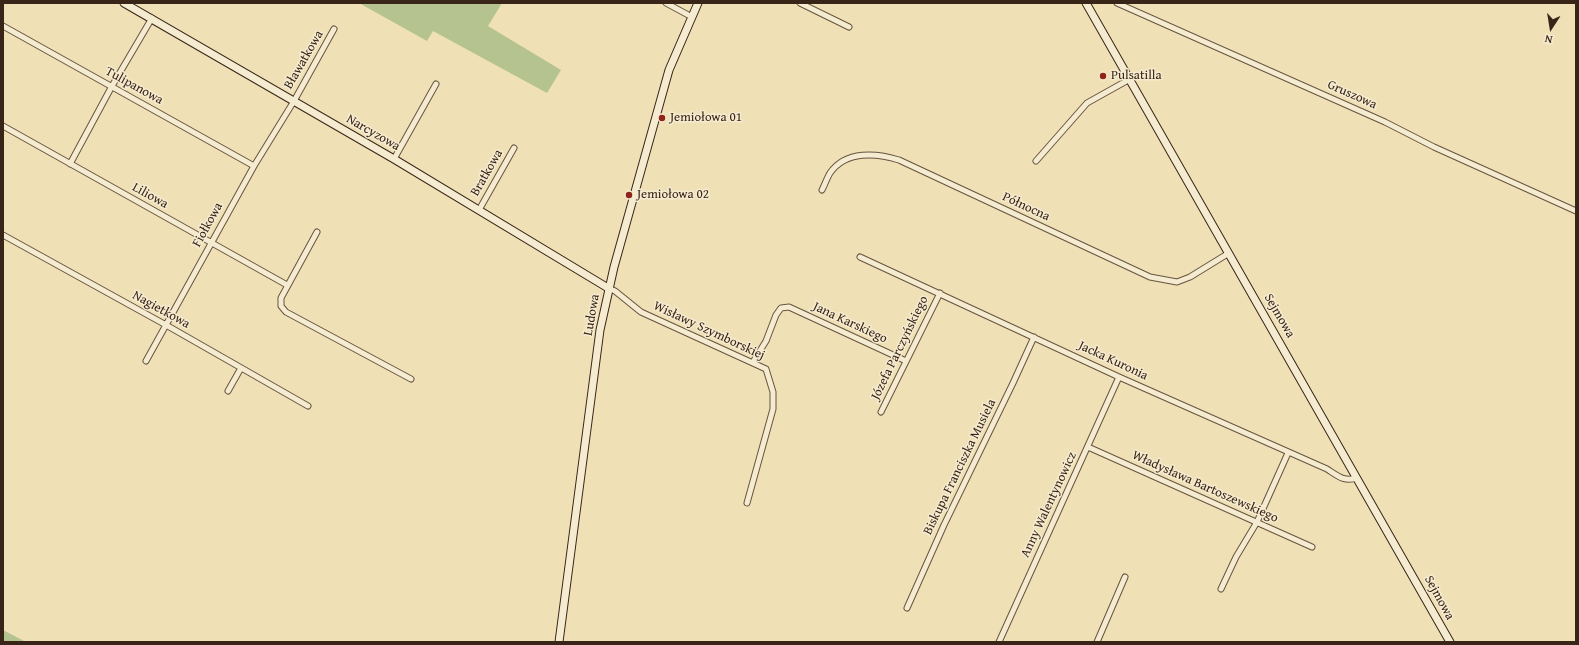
<!DOCTYPE html>
<html>
<head>
<meta charset="utf-8">
<style>
  body { margin:0 }
  #map { position:relative; width:1579px; height:645px; overflow:hidden; background:#efe0b6; font-family:"Gentium Book Plus",serif }
  canvas { display:block }
  .frame { position:absolute; inset:0; border:4px solid #392517; pointer-events:none }
  .north { position:absolute; left:1531px; top:8px; width:40px; height:40px; -webkit-text-stroke:3px #f5ebd0; paint-order:stroke; rotate:192deg; font-size:11px; font-weight:700; line-height:16px; text-align:center; color:#392517 }
  .north::after { content:''; display:block; margin:auto; width:14px; height:18px; background:#392517; clip-path:polygon(50% 0,100% 100%,50% 72%,0 100%) }
</style>
</head>
<body>
<div id="map">
<canvas width="1579" height="645"></canvas>
<div class="frame"></div>
<div class="north">N</div>
</div>
<script>
const context = document.querySelector('canvas').getContext('2d');
context.lineJoin = 'round';
function fill(path, color) {
  context.fillStyle = color;
  context.fill(path, 'evenodd');
}
function strokePath(path, color, width, dash) {
  context.strokeStyle = color;
  context.lineWidth = width;
  context.lineCap = dash ? 'butt' : 'round';
  context.setLineDash(dash || []);
  context.stroke(path);
}
function write(font, color, halo, rows, align = 'center') {
  context.font = font + ' "Gentium Book Plus",serif';
  context.lineWidth = 3;
  context.setLineDash([]);
  context.textBaseline = 'middle';
  context.strokeStyle = halo;
  context.fillStyle = color;
  for (const [text, x, y, turn = 0] of rows) {
    context.save();
    context.translate(x, y);
    context.rotate((+turn || 0) * Math.PI / 180);
    context.textAlign = isNaN(turn) ? turn : align;
    if (halo) context.strokeText(text, 0, 0);
    context.fillText(text, 0, 0);
    context.restore();
  }
}
const green = new Path2D(`
  M 359,3 L 502,3 L 488,26 L 561,70 L 547,93 L 433,31 L 427,41 Z
  M 3,630 L 26,642 L 3,642 Z`);
const street = new Path2D(`
  M 666,3 L 692,17
  M 800,3 L 849,27
  M 1117,3 L 1385,122 L 1434,147 L 1576,211
  M 3,26 L 254,166
  M 3,126 L 287,285
  M 394,159 L 436,84
  M 1036,161 L 1087,103 L 1130,79
  M 70,164 L 112,86 L 152,18
  M 822,190 C 825,184 827,178 830,173 C 846,150 877,153 899,160 L 1150,277 L 1177,282 L 1190,277 L 1229,253
  M 479,210 L 514,148
  M 317,232 L 281,298 L 281,306 L 286,312 L 411,379
  M 3,235 L 166,325 L 308,406
  M 860,257 L 1119,377 L 1327,469 C 1338,476 1344,482 1357,478
  M 608,288 L 615,291 L 641,312 L 766,369 L 773,392 L 773,409 L 747,503
  M 146,361 L 254,166 L 294,101 L 334,29
  M 753,362 L 766,341 L 776,315 L 781,308 L 789,307 L 906,361
  M 228,391 L 241,368
  M 881,412 L 940,293
  M 1088,447 L 1312,547
  M 1221,589 L 1236,557 L 1257,522 L 1288,453
  M 907,608 L 944,525 L 1013,383 L 1034,337
  M 999,642 L 1119,377
  M 1097,642 L 1125,577`);
const secondary = new Path2D(`
  M 124,3 L 394,159 L 608,288
  M 1086,3 L 1450,642
  M 559,642 L 600,330 L 614,267 L 669,70 L 698,3`);
const markers = [
  [1103,76,4,"#8f2418"],
  [662,118,4,"#8f2418"],
  [629,195,4,"#8f2418"]
];
const streetNames = [
  ["Bławatkowa",304,60,-60],
  ["Tulipanowa",134,86,29],
  ["Gruszowa",1352,95,24],
  ["Narcyzowa",373,133,30],
  ["Bratkowa",487,173,-60],
  ["Liliowa",150,196,29],
  ["Północna",1026,207,25],
  ["Fiołkowa",208,225,-61],
  ["Nagietkowa",161,310,29],
  ["Ludowa",592,315,-80],
  ["Sejmowa",1279,316,60],
  ["Jana Karskiego",850,323,25],
  ["Wisławy Szymborskiej",709,331,25],
  ["Józefa Parczyńskiego",900,348,-64],
  ["Jacka Kuronia",1113,361,25],
  ["Biskupa Franciszka Musiela",960,467,-64],
  ["Władysława Bartoszewskiego",1205,487,24],
  ["Anny Walentynowicz",1049,505,-65],
  ["Sejmowa",1439,598,61]
];
const poiNames = [
  ["Pulsatilla",1111,76],
  ["Jemiołowa 01",670,118],
  ["Jemiołowa 02",637,195]
];
fill(green, '#b5c391');
strokePath(street, '#66543f', 7);
strokePath(secondary, '#392517', 9);
strokePath(street, '#f5ebd0', 5);
strokePath(secondary, '#f5ebd0', 7);
for (const [x, y, r, color] of markers) {
  const dot = new Path2D();
  dot.arc(x, y, r, 0, 2 * Math.PI);
  context.fillStyle = color;
  context.fill(dot);
  strokePath(dot, '#f5ebd0', 1.5);
}
write('13px', '#392517', '#f5ebd0', streetNames);
write('13px', '#392517', '#f5ebd0', poiNames, 'left');
</script>
</body>
</html>
